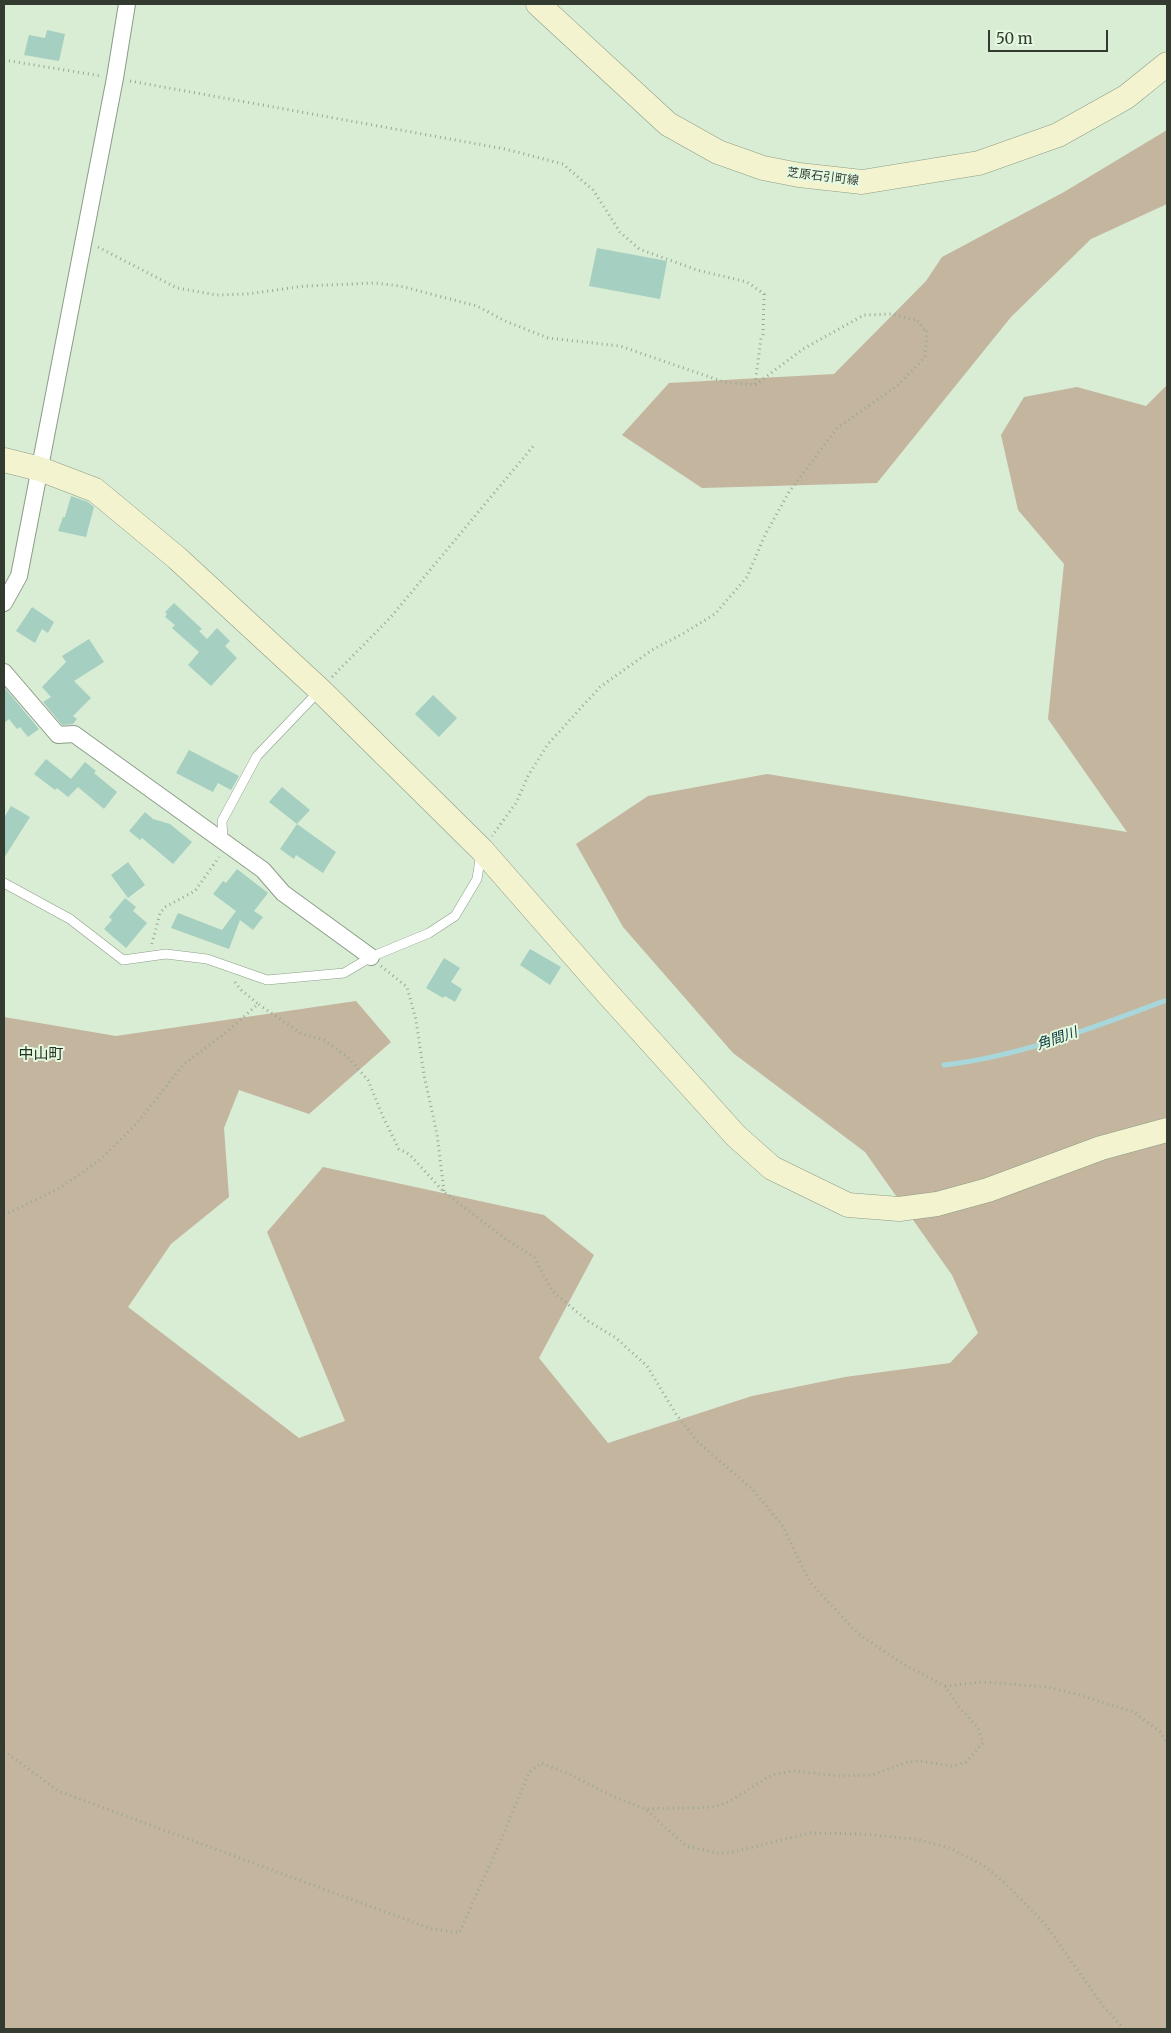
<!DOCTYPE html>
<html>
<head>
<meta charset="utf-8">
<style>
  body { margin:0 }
  #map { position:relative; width:1171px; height:2033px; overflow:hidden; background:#d9ecd4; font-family:Merriweather,serif }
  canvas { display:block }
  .frame { position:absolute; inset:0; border:5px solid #333b31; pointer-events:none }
  .scale { position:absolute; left:988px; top:30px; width:120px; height:22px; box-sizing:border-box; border:2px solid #333b31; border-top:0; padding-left:6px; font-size:15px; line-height:18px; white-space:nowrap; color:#333b31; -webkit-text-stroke:4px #e6f9e1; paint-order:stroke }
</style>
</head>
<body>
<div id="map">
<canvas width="1171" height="2033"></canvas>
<div class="frame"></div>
<div class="scale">50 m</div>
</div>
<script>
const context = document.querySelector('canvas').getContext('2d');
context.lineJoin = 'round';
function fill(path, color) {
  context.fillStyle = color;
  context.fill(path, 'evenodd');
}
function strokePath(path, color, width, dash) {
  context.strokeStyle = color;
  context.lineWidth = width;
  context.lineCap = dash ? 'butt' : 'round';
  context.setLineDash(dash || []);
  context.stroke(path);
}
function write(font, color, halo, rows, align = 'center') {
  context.font = font + ' Merriweather,"Noto Sans JP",serif';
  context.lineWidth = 4;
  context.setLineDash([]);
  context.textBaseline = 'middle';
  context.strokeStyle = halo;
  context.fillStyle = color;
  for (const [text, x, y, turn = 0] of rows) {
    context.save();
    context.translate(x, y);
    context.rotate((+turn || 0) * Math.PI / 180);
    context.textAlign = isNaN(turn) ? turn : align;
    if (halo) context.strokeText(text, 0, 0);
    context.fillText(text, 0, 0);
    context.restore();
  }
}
const green = new Path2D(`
  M 1167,130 L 1167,204 L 1091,239 L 1011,317 L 877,483 L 702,488 L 622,435 L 669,383 L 834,374 L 926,281 L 942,257 L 1064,192 Z
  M 1167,385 L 1167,2029 L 4,2029 L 4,1017 L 116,1036 L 356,1001 L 391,1042 L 309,1114 L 239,1090 L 224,1128 L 229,1197 L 171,1244 L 128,1307 L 299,1438 L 345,1421 L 267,1232 L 323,1167 L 544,1215 L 594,1255 L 539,1358 L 608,1443 L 752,1396 L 845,1377 L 950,1363 L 978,1333 L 952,1275 L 865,1152 L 733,1053 L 623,927 L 576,844 L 648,796 L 767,774 L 1127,832 L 1048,719 L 1064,564 L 1018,510 L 1001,435 L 1024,397 L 1077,387 L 1146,406 Z`);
const stream = new Path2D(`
  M 944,1065 C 1022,1056 1094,1027 1167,1000`);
const building = new Path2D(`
  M 47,30 L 65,34 L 59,61 L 24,55 L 29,35 L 45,38 Z
  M 597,248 L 667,261 L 660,299 L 589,286 Z
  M 71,496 L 88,502 L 94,507 L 86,537 L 58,531 L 63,517 L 65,517 Z
  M 174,603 L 202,629 L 199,631 L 207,639 L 217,628 L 230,641 L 225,646 L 237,658 L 211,686 L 188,665 L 199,652 L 172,628 L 175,625 L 165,617 L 167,614 L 165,612 Z
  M 32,607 L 54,622 L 48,633 L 42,629 L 35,643 L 16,631 Z
  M 89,639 L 104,662 L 74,681 L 91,698 L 73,716 L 77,719 L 73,724 L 62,725 L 43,702 L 51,697 L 42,687 L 66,662 L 62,656 Z
  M 4,687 L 39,729 L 28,737 L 20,727 L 17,729 L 9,719 L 4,723 Z
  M 433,695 L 457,718 L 439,737 L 415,714 Z
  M 189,750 L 239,776 L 231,790 L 218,783 L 213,792 L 176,773 Z
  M 46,759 L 71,779 L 85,762 L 96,771 L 94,773 L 117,792 L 104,809 L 78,787 L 68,797 L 57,788 L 55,790 L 34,774 Z
  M 282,787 L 310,810 L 297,824 L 269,802 Z
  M 11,806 L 30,817 L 4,858 L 4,818 Z
  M 145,812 L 153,819 L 170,824 L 192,842 L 173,864 L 142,838 L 140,840 L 129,831 Z
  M 297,824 L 336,852 L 323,873 L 296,855 L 294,859 L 280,849 Z
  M 128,862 L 145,885 L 128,898 L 111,875 Z
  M 237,869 L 268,893 L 254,911 L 263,917 L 253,930 L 240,920 L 229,949 L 171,928 L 178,913 L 222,930 L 236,911 L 213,894 L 223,881 L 226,883 Z
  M 125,898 L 136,907 L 133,911 L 147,923 L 126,948 L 104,929 L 112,920 L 109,917 Z
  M 530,949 L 561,967 L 550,985 L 520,965 Z
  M 444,958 L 460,968 L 451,982 L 462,989 L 455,1002 L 445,996 L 443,998 L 426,988 Z`);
const path = new Path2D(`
  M 4,60 L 101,76
  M 130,81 L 505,149 L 563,164 L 593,190 L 620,232 L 639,249 L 697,270 L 747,282 L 764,294 L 763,334 L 761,339 L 755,384
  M 98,247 L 177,288 L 217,295 L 247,294 L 305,286 L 375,283 L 400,286 L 477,306 L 505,321 L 548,338 L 620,346 L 724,382 L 755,385 L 803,349 L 864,315 L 893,314 L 913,320 L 916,319 L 924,329 L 927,329 L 925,357 L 897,386 L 837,428 L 789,492 L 765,535 L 747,577 L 715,614 L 684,633 L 652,650 L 600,687 L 548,744 L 528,776 L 516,803 L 492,836
  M 332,677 L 390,618 L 535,444
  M 152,944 L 160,913 L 165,907 L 195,891 L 219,857
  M 381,966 L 407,987 L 416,1020 L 424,1075 L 437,1134 L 444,1191
  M 235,982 L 240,989 L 258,1004
  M 4,1215 L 60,1188 L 101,1159 L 137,1123 L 184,1064 L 228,1031 L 258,1004 L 302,1034 L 324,1040 L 347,1056 L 368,1080 L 383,1117 L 399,1149 L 409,1154 L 444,1192 L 507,1240 L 534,1257 L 552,1291 L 588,1321 L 616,1338 L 647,1366 L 676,1414 L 697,1441 L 753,1490 L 782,1525 L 810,1582 L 857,1633 L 903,1664 L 945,1686 L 960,1708 L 978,1728 L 983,1743 L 966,1762 L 951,1766 L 921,1761 L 908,1762 L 872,1775 L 840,1776 L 793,1771 L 772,1775 L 728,1802 L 714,1807 L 645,1809
  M 945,1686 L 983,1682 L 1046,1687 L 1072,1693 L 1134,1712 L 1160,1732 L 1167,1743
  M 4,1751 L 58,1791 L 432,1929 L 459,1933 L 498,1847 L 529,1772 L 541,1763 L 569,1774 L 614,1797 L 645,1809 L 686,1846 L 717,1853 L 729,1853 L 810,1833 L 860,1834 L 915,1839 L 950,1848 L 983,1865 L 1003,1881 L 1045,1924 L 1103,2006 L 1124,2029`);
const lane = new Path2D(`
  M 223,840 L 222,821 L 257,756 L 320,690
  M 4,883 L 70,919 L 123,960 L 166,954 L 207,959 L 267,980 L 344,973 L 371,957 L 429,933 L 455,916 L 477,879 L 481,853`);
const street = new Path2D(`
  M 4,603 L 19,576 L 115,78 L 127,4
  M 4,672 L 58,735 L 74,734 L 263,870 L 283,893 L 371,957`);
const secondary = new Path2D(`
  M 538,4 L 668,124 L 718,152 L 763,168 L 799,175 L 862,182 L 979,163 L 1058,135 L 1126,97 L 1167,64
  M 4,460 L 40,469 L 95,490 L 177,558 L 320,690 L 482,850 L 608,994 L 736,1136 L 772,1168 L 848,1205 L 899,1209 L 937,1204 L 988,1190 L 1101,1148 L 1167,1130`);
const streetNames = [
  ["芝原石引町線",823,177,7]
];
const waterNames = [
  ["角間川",1057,1039,-19]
];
const quarterNames = [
  ["中山町",41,1055]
];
fill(green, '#c4b59f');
strokePath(stream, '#a8d7db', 5);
fill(building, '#a5cfc0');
strokePath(lane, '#8b9d87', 10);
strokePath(street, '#8b9d87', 18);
strokePath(secondary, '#8b9d87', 25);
strokePath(path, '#99a895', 3, [1, 4]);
strokePath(lane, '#fff', 9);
strokePath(street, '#fff', 16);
strokePath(secondary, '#f4f3cf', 24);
write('12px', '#333b31', '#e6f9e1', streetNames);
write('italic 14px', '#0c393d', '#e6f9e1', waterNames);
write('15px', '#243220', '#e6f9e1', quarterNames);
</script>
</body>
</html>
